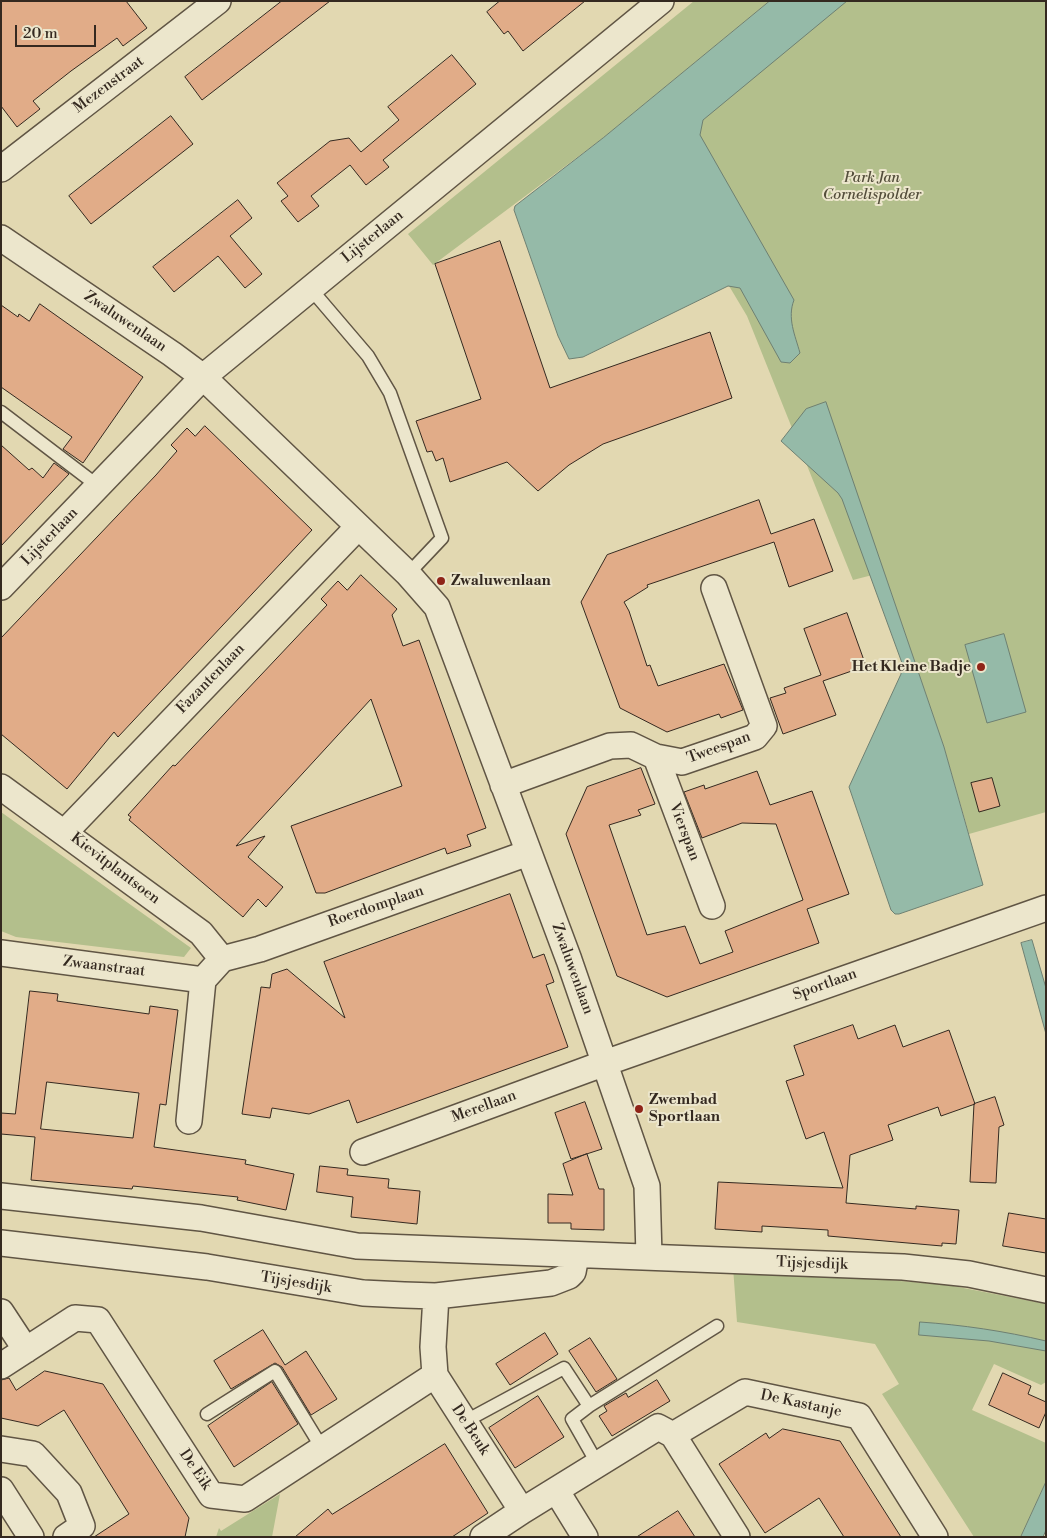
<!DOCTYPE html>
<html>
<head>
<meta charset="utf-8">
<style>
  body { margin:0 }
  #map { position:relative; width:1047px; height:1538px; overflow:hidden; background:#e2d8b1; font-family:"Libre Bodoni",serif }
  canvas { display:block }
  .frame { position:absolute; inset:0; border:2px solid #342920; pointer-events:none }
  .scale { position:absolute; left:15px; top:25px; width:81px; height:22px; box-sizing:border-box; border:2px solid #342920; border-top:0; padding-left:6px; font-size:15px; line-height:18px; white-space:nowrap; color:#342920; -webkit-text-stroke:4px #ece6cc; paint-order:stroke }
</style>
</head>
<body>
<div id="map">
<canvas width="1047" height="1538"></canvas>
<div class="frame"></div>
<div class="scale">20 m</div>
</div>
<script>
const context = document.querySelector('canvas').getContext('2d');
context.lineJoin = 'round';
function fill(path, color) {
  context.fillStyle = color;
  context.fill(path, 'evenodd');
}
function strokePath(path, color, width, dash) {
  context.strokeStyle = color;
  context.lineWidth = width;
  context.lineCap = dash ? 'butt' : 'round';
  context.setLineDash(dash || []);
  context.stroke(path);
}
function write(font, color, halo, rows, align = 'center') {
  context.font = font + ' "Libre Bodoni",serif';
  context.lineWidth = 4;
  context.setLineDash([]);
  context.textBaseline = 'middle';
  context.strokeStyle = halo;
  context.fillStyle = color;
  for (const [text, x, y, turn = 0] of rows) {
    context.save();
    context.translate(x, y);
    context.rotate((+turn || 0) * Math.PI / 180);
    context.textAlign = isNaN(turn) ? turn : align;
    if (halo) context.strokeText(text, 0, 0);
    context.fillText(text, 0, 0);
    context.restore();
  }
}
const green = new Path2D(`
  M 694,1 L 770,1 L 603,138 L 433,265 L 408,234 Z
  M 824,1 L 1046,1 L 1046,812 L 969,834 L 944,747 L 884,572 L 853,580 L 747,316 L 646,147 Z
  M 1,812 L 191,948 L 184,957 L 16,937 L 1,931 Z
  M 733,1267 L 948,1285 L 1046,1304 L 1046,1382 L 1041,1385 L 994,1364 L 972,1410 L 1046,1443 L 1046,1482 L 1021,1537 L 974,1537 L 882,1394 L 899,1384 L 875,1344 L 737,1322 Z
  M 280,1494 L 272,1537 L 216,1537 L 219,1528 L 221,1531 Z`);
const water = new Path2D(`
  M 770,1 L 847,1 L 703,120 L 700,135 L 794,300 C 787,318 795,335 800,353 L 790,363 L 781,362 L 740,288 L 728,286 L 583,357 L 569,359 L 558,336 L 514,210 L 515,206 L 603,138 Z
  M 826,402 L 944,747 L 983,885 L 899,914 L 895,914 L 891,910 L 849,787 L 901,674 L 902,663 L 842,499 L 838,493 L 781,441 L 806,409 Z
  M 1004,634 L 1026,712 L 987,723 L 965,645 Z
  M 1032,940 L 1046,988 L 1046,1034 L 1021,943 Z
  M 920,1322 C 963,1325 1004,1331 1046,1341 L 1046,1351 L 989,1341 L 919,1335 Z
  M 1046,1482 L 1046,1530 L 1043,1537 L 1021,1537 Z`);
const building = new Path2D(`
  M 1,1 L 126,1 L 147,28 L 123,46 L 117,38 L 71,71 L 33,101 L 40,109 L 17,127 L 1,106 Z
  M 282,1 L 330,1 L 202,100 L 185,77 Z
  M 500,1 L 585,1 L 523,51 L 508,31 L 504,34 L 487,12 Z
  M 452,55 L 476,84 L 383,160 L 389,167 L 366,185 L 350,165 L 311,196 L 319,206 L 298,222 L 281,201 L 288,196 L 277,183 L 330,141 L 349,138 L 361,152 L 399,120 L 388,107 Z
  M 171,116 L 193,144 L 91,224 L 69,196 Z
  M 238,200 L 252,218 L 230,236 L 262,274 L 245,288 L 218,256 L 174,292 L 153,267 Z
  M 500,241 L 550,388 L 710,332 L 732,398 L 603,444 L 569,465 L 538,491 L 507,462 L 450,482 L 443,458 L 436,461 L 432,451 L 427,452 L 416,421 L 481,399 L 435,264 Z
  M 40,304 L 143,377 L 83,463 L 63,449 L 72,437 L 1,387 L 1,305 L 18,317 L 19,314 L 29,321 Z
  M 205,426 L 312,530 L 118,737 L 114,732 L 67,789 L 1,734 L 1,638 L 156,475 L 177,451 L 171,445 L 187,428 L 195,436 Z
  M 1,445 L 29,470 L 32,468 L 43,478 L 54,463 L 69,474 L 1,546 Z
  M 759,500 L 771,534 L 814,519 L 833,571 L 789,587 L 774,542 L 647,585 L 648,587 L 624,602 L 629,611 L 647,666 L 650,665 L 658,686 L 724,664 L 743,710 L 721,718 L 719,714 L 667,732 L 620,708 L 581,602 L 607,555 Z
  M 361,575 L 397,609 L 392,615 L 403,646 L 419,640 L 486,828 L 467,835 L 471,846 L 447,854 L 445,848 L 325,893 L 316,893 L 291,826 L 402,786 L 371,699 L 236,846 L 265,836 L 248,857 L 283,887 L 266,907 L 258,899 L 243,917 L 129,820 L 131,817 L 128,815 L 173,765 L 175,766 L 327,605 L 321,599 L 338,581 L 347,590 Z
  M 847,613 L 866,666 L 823,681 L 836,715 L 783,734 L 770,698 L 786,693 L 784,688 L 821,675 L 804,629 Z
  M 641,768 L 655,804 L 638,810 L 641,815 L 609,825 L 647,935 L 685,926 L 700,964 L 733,952 L 725,931 L 803,900 L 776,824 L 742,823 L 702,838 L 684,792 L 704,785 L 705,789 L 757,771 L 770,805 L 812,791 L 849,894 L 807,909 L 819,943 L 667,997 L 617,976 L 566,834 L 587,787 Z
  M 992,778 L 1000,806 L 979,812 L 971,783 Z
  M 510,894 L 533,958 L 544,954 L 554,982 L 546,985 L 568,1047 L 357,1123 L 349,1100 L 309,1114 L 272,1108 L 270,1118 L 242,1114 L 261,987 L 270,988 L 272,974 L 287,969 L 345,1018 L 324,962 Z
  M 30,991 L 58,994 L 57,1001 L 106,1008 L 149,1014 L 150,1006 L 178,1010 L 166,1105 L 160,1104 L 154,1147 L 246,1160 L 245,1164 L 294,1174 L 286,1210 L 237,1200 L 238,1197 L 133,1186 L 132,1189 L 31,1180 L 35,1137 L 1,1134 L 1,1113 L 15,1114 ZM 47,1082 L 139,1093 L 133,1138 L 41,1129 Z
  M 853,1025 L 858,1039 L 895,1025 L 903,1047 L 949,1030 L 975,1104 L 941,1116 L 938,1107 L 888,1125 L 893,1140 L 850,1155 L 846,1203 L 916,1209 L 916,1206 L 959,1210 L 956,1244 L 942,1243 L 942,1246 L 828,1236 L 828,1230 L 762,1226 L 762,1232 L 715,1229 L 718,1182 L 843,1188 L 824,1132 L 806,1139 L 786,1081 L 804,1075 L 794,1046 Z
  M 995,1097 L 1004,1125 L 999,1127 L 996,1183 L 970,1182 L 974,1104 Z
  M 585,1102 L 602,1149 L 571,1159 L 555,1113 Z
  M 587,1154 L 599,1189 L 604,1189 L 604,1230 L 571,1229 L 571,1223 L 548,1223 L 548,1194 L 573,1195 L 563,1164 Z
  M 320,1166 L 348,1169 L 347,1175 L 389,1179 L 388,1188 L 420,1191 L 417,1224 L 351,1217 L 353,1197 L 317,1192 Z
  M 1009,1213 L 1046,1219 L 1046,1253 L 1003,1246 Z
  M 263,1330 L 285,1365 L 306,1351 L 337,1399 L 311,1415 L 282,1367 L 275,1363 L 231,1389 L 214,1361 Z
  M 545,1333 L 558,1354 L 510,1385 L 496,1364 Z
  M 590,1338 L 617,1379 L 596,1392 L 569,1351 Z
  M 45,1371 L 103,1384 L 189,1518 L 185,1537 L 94,1537 L 129,1514 L 64,1410 L 38,1426 L 1,1418 L 1,1380 L 9,1378 L 16,1390 Z
  M 1003,1373 L 1031,1386 L 1028,1394 L 1046,1402 L 1046,1412 L 1039,1428 L 989,1405 Z
  M 657,1380 L 670,1401 L 612,1436 L 599,1416 L 607,1411 L 604,1406 L 626,1393 L 628,1397 Z
  M 272,1382 L 298,1424 L 234,1467 L 208,1426 Z
  M 538,1396 L 564,1437 L 515,1468 L 489,1428 Z
  M 783,1429 L 840,1441 L 901,1537 L 844,1537 L 819,1498 L 765,1533 L 719,1464 L 766,1433 L 769,1438 Z
  M 445,1444 L 488,1513 L 452,1537 L 295,1537 L 328,1509 L 332,1514 Z
  M 678,1511 L 695,1537 L 637,1537 Z`);
const service = new Path2D(`
  M 310,288 L 368,356 L 390,393 L 442,538 L 408,574
  M 1,412 L 98,486
  M 589,1406 L 717,1326
  M 207,1414 L 275,1371 L 322,1448
  M 475,1416 L 564,1368 L 589,1406 L 572,1419 L 597,1463`);
const minor = new Path2D(`
  M 1,169 L 218,1
  M 1,238 L 172,354 L 203,377 L 408,574 L 437,607 L 569,960 L 647,1186 L 649,1256
  M 1,587 L 203,377 L 661,1
  M 656,757 L 712,906
  M 503,785 L 610,746 L 631,745 L 656,757 L 682,762 L 755,737 L 764,726 L 714,588
  M 1,787 L 201,933 L 222,959
  M 65,832 L 358,527
  M 1,953 L 203,980 L 222,959
  M 222,959 L 260,949 L 528,853
  M 189,1121 L 203,980
  M 363,1152 L 605,1063 L 1046,908
  M 1,1196 L 201,1218 L 357,1246 L 903,1267 L 969,1274 L 1046,1290
  M 1,1243 L 207,1267 L 363,1293 L 404,1295 L 436,1296 L 551,1283 L 569,1276 L 573,1272 L 576,1256
  M 436,1296 L 433,1347 L 435,1375 L 522,1511 L 483,1537
  M 1,1312 L 26,1350
  M 1,1366 L 75,1318 L 98,1320 L 211,1495 L 245,1499 L 435,1375
  M 673,1435 L 737,1537
  M 1,1449 L 33,1454 L 69,1493 L 82,1526 L 66,1537
  M 1,1490 L 31,1537
  M 556,1490 L 585,1537
  M 522,1511 L 658,1427 L 673,1435 L 745,1392 L 859,1416 L 935,1537`);
const markers = [
  [441,581,5,"#8f2418"],
  [981,667,5,"#8f2418"],
  [639,1109,5,"#8f2418"]
];
const streetNames = [
  ["Mezenstraat",109,85,-37],
  ["Lijsterlaan",373,237,-39],
  ["Zwaluwenlaan",125,322,34],
  ["Lijsterlaan",50,537,-46],
  ["Fazantenlaan",211,679,-46],
  ["Tweespan",719,748,-20],
  ["Vierspan",684,832,69],
  ["Kievitplantsoen",115,869,37],
  ["Roerdomplaan",376,907,-19],
  ["Zwaanstraat",104,967,7],
  ["Zwaluwenlaan",572,969,70],
  ["Sportlaan",825,985,-20],
  ["Merellaan",484,1107,-20],
  ["Tijsjesdijk",812,1264,2],
  ["Tijsjesdijk",296,1283,9],
  ["De Kastanje",801,1404,12],
  ["De Beuk",470,1430,57],
  ["De Eik",195,1470,56]
];
const parkNames = [
  ["Park Jan",872,178],
  ["Cornelispolder",872,195]
];
const poiNames = [
  ["Zwaluwenlaan",451,581],
  ["Het Kleine Badje",971,667,"right"],
  ["Zwembad",649,1100],
  ["Sportlaan",649,1117]
];
fill(green, '#b3bf8c');
fill(water, '#95baa8');
strokePath(water, '#6e8072', 1);
fill(building, '#e1ac88');
strokePath(building, '#342920', 1);
strokePath(service, '#605544', 15);
strokePath(minor, '#605544', 28);
strokePath(service, '#ece6cc', 12);
strokePath(minor, '#ece6cc', 25);
for (const [x, y, r, color] of markers) {
  const dot = new Path2D();
  dot.arc(x, y, r, 0, 2 * Math.PI);
  context.fillStyle = color;
  context.fill(dot);
  strokePath(dot, '#ece6cc', 2);
}
write('15px', '#342920', '#ece6cc', streetNames);
write('italic 15px', '#544e3b', '#ece6cc', parkNames);
write('bold 15px', '#342920', '#ece6cc', poiNames, 'left');
</script>
</body>
</html>
